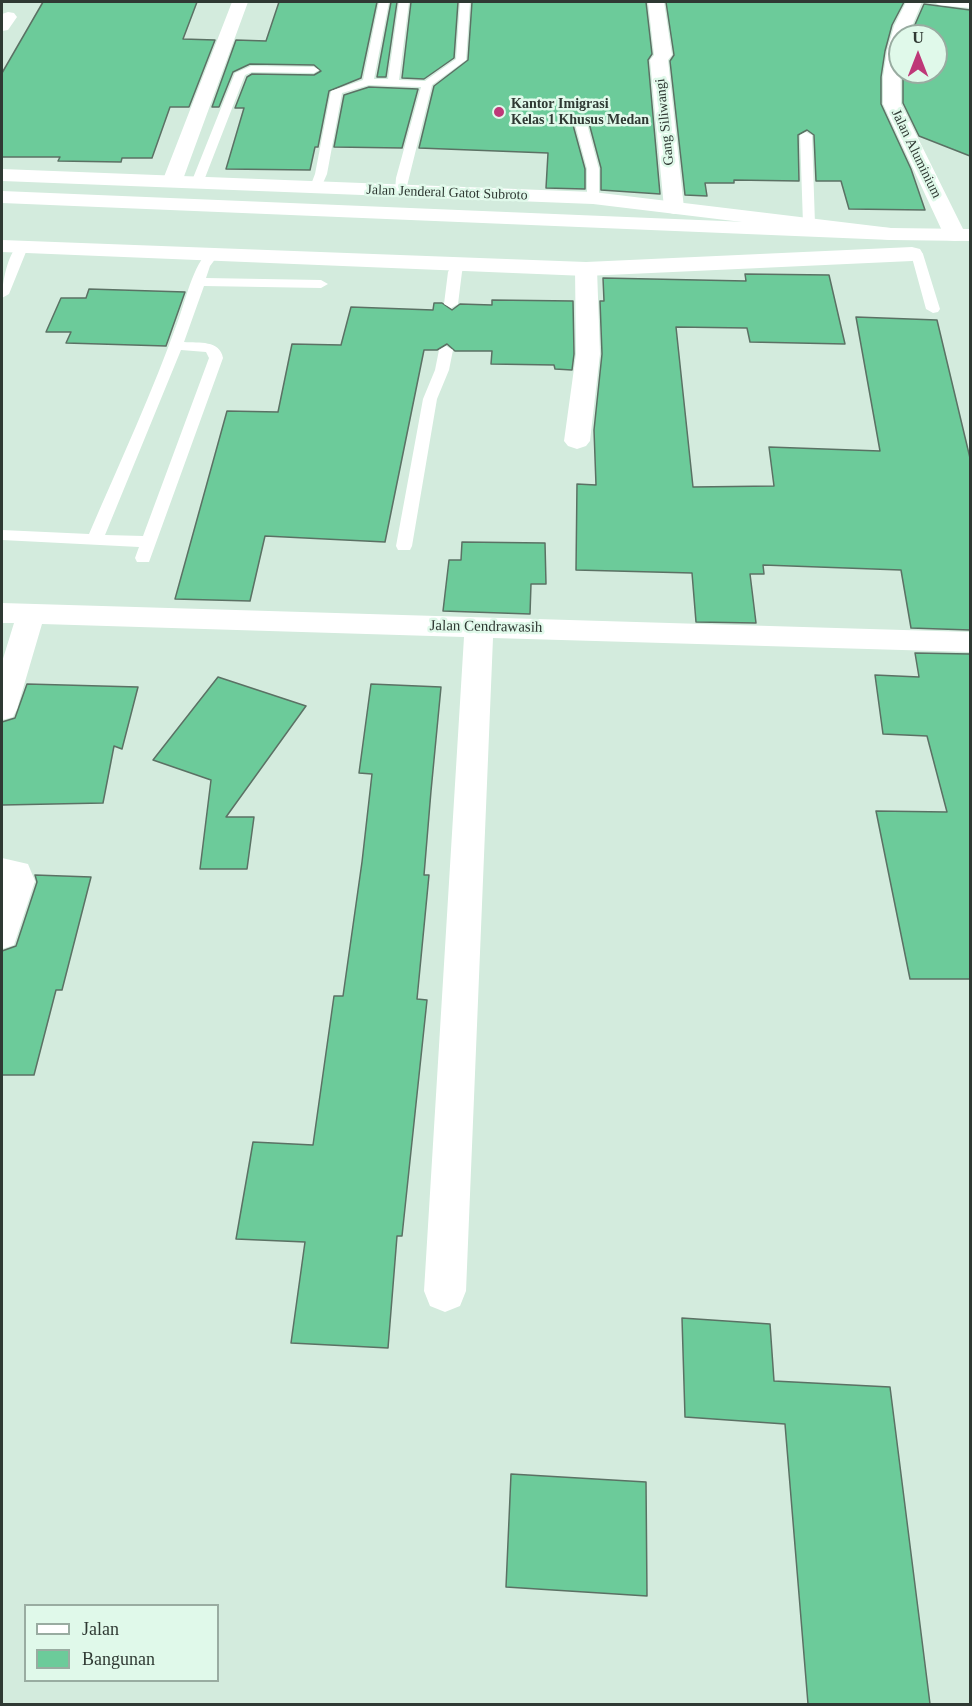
<!DOCTYPE html>
<html>
<head>
<meta charset="utf-8">
<style>
  body { margin:0 }
  #map { position:relative; width:972px; height:1706px; overflow:hidden; background:#d3ebdd; font-family:"Times New Roman",serif }
  canvas { display:block }
  .frame { position:absolute; inset:0; border:3px solid #2f3933; pointer-events:none }
  .legend { position:absolute; left:24px; top:1604px; width:195px; height:78px; box-sizing:border-box; background:#e0f9ea; border:2px solid #99aca1; margin:0; padding:8px 10px; list-style:none; font-size:18px; color:#2f3933 }
  .legend li { display:flex; align-items:center; gap:12px; height:30px }
  .legend b { width:30px; border:2px solid #99aca1 }
  .north { position:absolute; left:888px; top:24px; width:60px; height:60px; box-sizing:border-box; background:#e0f9ea; border:2px solid #99aca1; border-radius:50%; rotate:0deg; font-size:16px; font-weight:700; line-height:24px; text-align:center; color:#2f3933 }
  .north::after { content:''; display:block; margin:auto; width:21px; height:27px; background:#be3878; clip-path:polygon(50% 0,100% 100%,50% 72%,0 100%) }
</style>
</head>
<body>
<div id="map">
<canvas width="972" height="1706"></canvas>
<div class="frame"></div>
<ul class="legend">
<li><b style="height:8px;background:#fff"></b>Jalan</li>
<li><b style="height:16px;background:#6ccb9a"></b>Bangunan</li>
</ul>
<div class="north">U</div>
</div>
<script>
const context = document.querySelector('canvas').getContext('2d');
context.lineJoin = 'round';
function fill(path, color) {
  context.fillStyle = color;
  context.fill(path, 'evenodd');
}
function strokePath(path, color, width, dash) {
  context.strokeStyle = color;
  context.lineWidth = width;
  context.lineCap = dash ? 'butt' : 'round';
  context.setLineDash(dash || []);
  context.stroke(path);
}
function write(font, color, halo, rows, align = 'center') {
  context.font = font + ' "Times New Roman",serif';
  context.lineWidth = 5;
  context.setLineDash([]);
  context.textBaseline = 'middle';
  context.strokeStyle = halo;
  context.fillStyle = color;
  for (const [text, x, y, turn = 0] of rows) {
    context.save();
    context.translate(x, y);
    context.rotate((+turn || 0) * Math.PI / 180);
    context.textAlign = isNaN(turn) ? turn : align;
    if (halo) context.strokeText(text, 0, 0);
    context.fillText(text, 0, 0);
    context.restore();
  }
}
const building = new Path2D(`
  M 43,2 L 197,2 L 183,39 L 215,40 L 189,107 L 170,107 L 152,158 L 122,158 L 121,162 L 58,161 L 60,157 L 2,157 L 2,73 Z
  M 279,2 L 377,2 L 361,78 L 329,91 L 318,147 L 315,147 L 310,170 L 226,169 L 244,108 L 235,108 L 247,77 L 252,74 L 314,75 L 321,71 L 314,65 L 250,64 L 233,72 L 219,107 L 212,107 L 236,40 L 266,41 Z
  M 391,2 L 397,2 L 386,77 L 377,77 Z
  M 411,2 L 458,2 L 454,58 L 424,79 L 402,78 Z
  M 472,2 L 646,2 L 652,54 L 648,60 L 660,194 L 601,190 L 601,168 L 589,123 L 582,119 L 573,125 L 585,169 L 585,189 L 546,188 L 548,153 L 419,148 L 434,86 L 468,60 Z
  M 666,2 L 904,2 L 892,25 L 885,51 L 881,77 L 881,104 L 911,169 L 925,210 L 849,209 L 841,181 L 816,181 L 814,135 L 807,130 L 798,135 L 799,181 L 734,180 L 734,183 L 705,183 L 707,196 L 685,195 L 670,61 L 674,55 Z
  M 924,4 L 970,10 L 970,156 L 919,136 L 903,103 L 903,72 L 936,72 L 936,36 L 910,36 Z
  M 369,87 L 418,89 L 402,148 L 334,147 L 344,95 Z
  M 745,274 L 829,275 L 845,344 L 750,342 L 747,328 L 676,327 L 693,487 L 774,486 L 769,447 L 880,451 L 856,317 L 937,320 L 970,458 L 970,630 L 911,628 L 901,570 L 763,565 L 764,574 L 750,574 L 756,623 L 696,622 L 692,573 L 576,570 L 577,484 L 596,485 L 594,430 L 602,354 L 600,301 L 604,301 L 603,278 L 746,281 Z
  M 89,289 L 185,292 L 166,346 L 66,343 L 71,332 L 46,332 L 61,298 L 86,298 Z
  M 492,300 L 573,301 L 574,354 L 572,370 L 555,369 L 554,365 L 491,364 L 492,351 L 455,351 L 447,344 L 437,350 L 424,350 L 385,542 L 265,536 L 250,601 L 175,599 L 227,411 L 278,412 L 292,344 L 341,345 L 351,307 L 433,310 L 434,303 L 442,303 L 452,310 L 460,304 L 492,305 Z
  M 462,542 L 545,543 L 546,584 L 531,584 L 530,614 L 443,611 L 449,560 L 461,560 Z
  M 915,653 L 970,654 L 970,979 L 910,979 L 876,811 L 947,812 L 927,736 L 883,734 L 875,675 L 919,677 Z
  M 218,677 L 306,706 L 226,817 L 254,817 L 247,869 L 200,869 L 211,780 L 153,760 Z
  M 27,684 L 138,687 L 122,749 L 114,746 L 103,803 L 2,805 L 2,722 L 15,718 Z
  M 371,684 L 441,687 L 431,791 L 424,875 L 429,875 L 417,999 L 427,1000 L 402,1236 L 397,1236 L 388,1348 L 291,1343 L 305,1242 L 236,1239 L 253,1142 L 313,1145 L 334,996 L 343,996 L 362,862 L 372,774 L 359,773 Z
  M 35,875 L 91,877 L 62,990 L 56,990 L 34,1075 L 2,1075 L 2,951 L 16,946 L 37,882 Z
  M 682,1318 L 770,1324 L 774,1381 L 890,1387 L 930,1704 L 808,1704 L 785,1424 L 685,1417 Z
  M 511,1474 L 646,1482 L 647,1596 L 506,1587 Z`);
const lane = new Path2D(`
  M 379,2 L 389,2 L 374,79 L 388,79 L 399,2 L 409,2 L 399,80 L 425,81 L 456,59 L 460,2 L 470,2 L 466,60 L 432,85 L 405,194 L 401,195 L 395,191 L 396,178 L 421,87 L 369,85 L 342,93 L 327,174 L 320,190 L 312,190 L 310,187 L 315,174 L 331,91 L 363,80 Z
  M 934,2 L 970,2 L 970,8 L 939,5 Z
  M 251,66 L 314,67 L 319,70 L 314,73 L 252,72 L 245,75 L 203,183 L 197,187 L 193,186 L 191,183 L 235,73 Z
  M 581,121 L 587,124 L 599,169 L 599,198 L 593,202 L 587,198 L 587,169 L 575,124 Z
  M 806,132 L 812,135 L 815,224 L 809,228 L 803,224 L 800,135 Z
  M 22,243 L 28,247 L 9,294 L 2,298 C 2,284 8,248 22,243 Z
  M 213,250 L 219,254 L 210,266 L 206,278 L 321,280 L 328,284 L 321,288 L 204,286 L 184,342 C 199,343 220,340 223,358 L 149,562 L 137,562 L 135,558 L 139,547 L 2,540 L 2,530 L 89,534 C 120,462 153,391 179,318 C 185,302 196,254 213,250 ZM 181,350 L 206,352 L 209,358 L 143,536 L 105,535 Z
  M 917,250 L 923,254 L 940,309 L 938,312 L 933,313 L 926,309 L 911,254 Z
  M 459,260 L 465,264 L 462,272 L 458,304 L 451,308 L 444,304 L 448,272 L 454,261 Z
  M 446,346 L 453,350 L 449,370 L 437,399 L 412,546 L 410,550 L 398,550 L 396,546 L 423,399 L 435,370 L 439,350 Z`);
const street = new Path2D(`
  M 232,2 L 248,2 L 182,182 L 179,186 L 165,186 L 162,182 Z
  M 648,2 L 664,2 L 672,55 L 668,60 L 684,208 L 681,212 L 674,214 L 667,212 L 664,208 L 650,60 L 654,55 Z
  M 906,2 L 922,2 L 908,36 L 900,36 L 901,104 L 966,235 L 963,240 L 955,241 L 947,240 L 944,235 L 883,104 L 883,77 L 887,51 L 894,26 Z
  M 8,12 L 14,13 L 17,17 L 8,30 L 2,31 L 2,14 Z
  M 586,262 L 594,264 L 597,269 L 600,354 L 590,441 L 586,446 L 577,449 L 568,446 L 564,441 L 576,354 L 575,269 L 578,264 Z
  M 2,603 L 970,632 L 970,652 L 493,638 L 466,1291 L 460,1306 L 445,1312 L 430,1306 L 424,1291 L 464,637 L 42,624 L 17,709 L 13,717 L 2,720 L 2,662 L 14,623 L 2,623 Z
  M 2,858 L 28,864 L 35,881 L 14,945 L 2,949 Z`);
const primary = new Path2D(`
  M 2,169 L 593,192 L 891,228 L 970,229 L 970,241 L 891,240 L 593,204 L 2,181 Z
  M 2,240 L 586,262 L 912,247 L 920,249 L 923,254 L 920,259 L 912,261 L 586,276 L 2,252 Z`);
const highway = new Path2D(`
  M 2,191 L 891,228 L 899,229 L 902,234 L 899,239 L 891,240 L 2,203 Z`);
const markers = [
  [499,112,6,"#be3878"]
];
const farPoinames = [
  ["Kantor Imigrasi",511,104],
  ["Kelas 1 Khusus Medan",511,120]
];
const farStreetnames = [
  ["Gang Siliwangi",665,122,-96],
  ["Jalan Aluminium",916,154,64],
  ["Jalan Jenderal Gatot Subroto",447,193,2]
];
const streetNames = [
  ["Jalan Cendrawasih",486,627,1]
];
fill(building, '#6ccb9a');
strokePath(building, '#5b7164', 1.5);
fill(lane, '#fff');
fill(street, '#fff');
fill(primary, '#fff');
fill(highway, '#fff');
for (const [x, y, r, color] of markers) {
  const dot = new Path2D();
  dot.arc(x, y, r, 0, 2 * Math.PI);
  context.fillStyle = color;
  context.fill(dot);
  strokePath(dot, '#e0f9ea', 2);
}
write('bold 14px', '#2f3933', '#e0f9ea', farPoinames, 'left');
write('14px', '#2f3933', '#e0f9ea', farStreetnames);
write('15px', '#2f3933', '#e0f9ea', streetNames);
</script>
</body>
</html>
